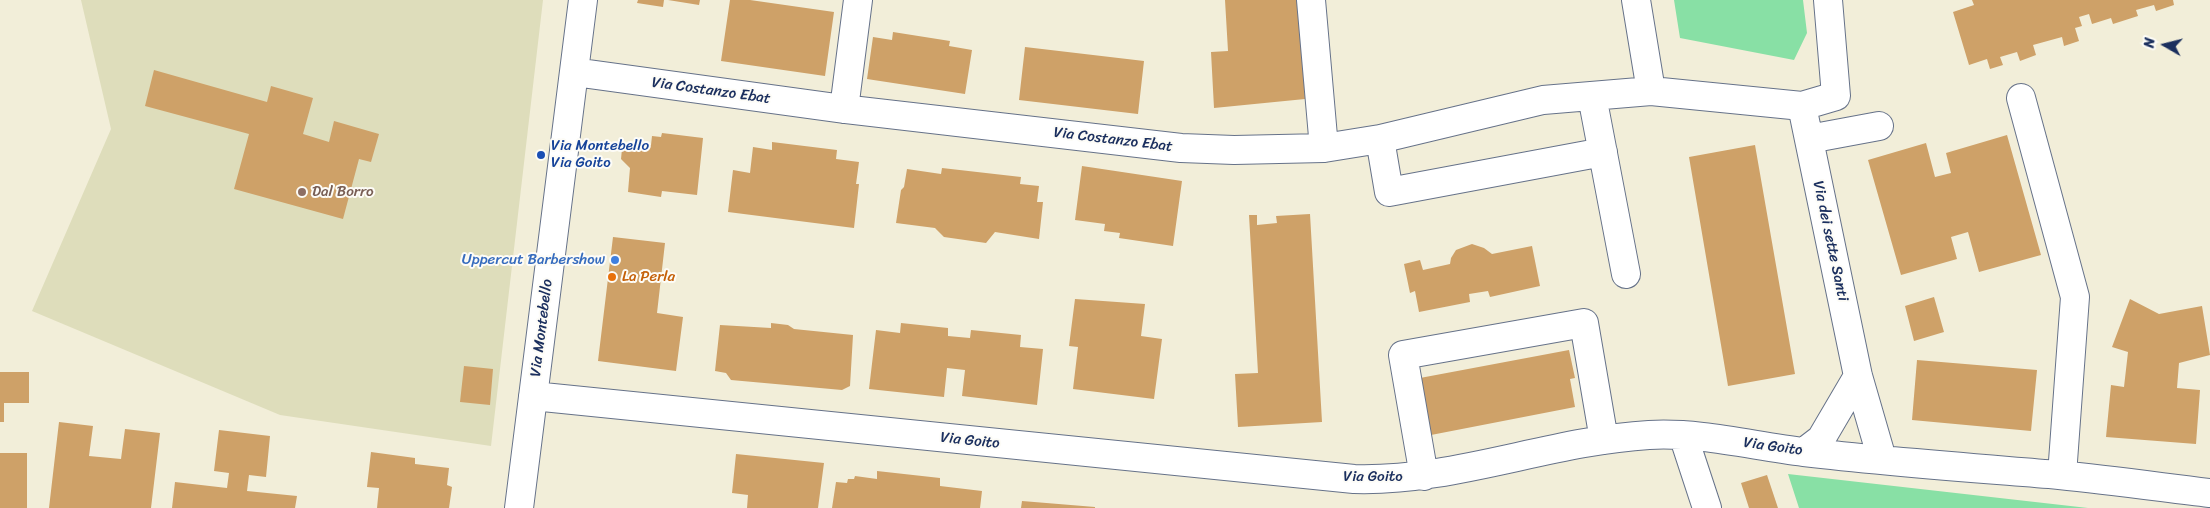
<!DOCTYPE html>
<html>
<head>
<meta charset="utf-8">
<style>
  body { margin:0 }
  #map { position:relative; width:2210px; height:508px; overflow:hidden; background:#f2eed9; font-family:Sriracha,sans-serif }
  canvas { display:block }
  .north { position:absolute; left:2140px; top:20px; width:50px; height:50px; -webkit-text-stroke:4px #fdfcf7; paint-order:stroke; rotate:278deg; font-size:14px; font-weight:700; line-height:20px; text-align:center; color:#1b2f5e }
  .north::after { content:''; display:block; margin:auto; width:18px; height:22px; background:#1b2f5e; clip-path:polygon(50% 0,100% 100%,50% 72%,0 100%) }
</style>
</head>
<body>
<div id="map">
<canvas width="2210" height="508"></canvas>
<div class="north">N</div>
</div>
<script>
const context = document.querySelector('canvas').getContext('2d');
context.lineJoin = 'round';
function fill(path, color) {
  context.fillStyle = color;
  context.fill(path, 'evenodd');
}
function strokePath(path, color, width, dash) {
  context.strokeStyle = color;
  context.lineWidth = width;
  context.lineCap = dash ? 'butt' : 'round';
  context.setLineDash(dash || []);
  context.stroke(path);
}
function write(font, color, halo, rows, align = 'center') {
  context.font = font + ' Sriracha,sans-serif';
  context.lineWidth = 4;
  context.setLineDash([]);
  context.textBaseline = 'middle';
  context.strokeStyle = halo;
  context.fillStyle = color;
  for (const [text, x, y, turn = 0] of rows) {
    context.save();
    context.translate(x, y);
    context.rotate((+turn || 0) * Math.PI / 180);
    context.textAlign = isNaN(turn) ? turn : align;
    if (halo) context.strokeText(text, 0, 0);
    context.fillText(text, 0, 0);
    context.restore();
  }
}
const built = new Path2D(`
  M 81,0 L 543,0 L 491,446 L 280,415 L 32,311 L 111,129 Z`);
const green = new Path2D(`
  M 1674,0 L 1803,0 L 1807,33 L 1794,60 L 1680,38 Z
  M 1788,474 L 2088,508 L 1799,508 Z`);
const building = new Path2D(`
  M 638,0 L 664,0 L 663,7 L 637,3 Z
  M 668,0 L 700,0 L 699,5 Z
  M 730,0 L 750,0 L 834,12 L 825,76 L 721,61 Z
  M 1225,0 L 1299,0 L 1305,99 L 1214,108 L 1211,52 L 1228,51 Z
  M 1972,0 L 2173,0 L 2174,5 L 2156,11 L 2154,5 L 2136,10 L 2138,16 L 2113,24 L 2111,18 L 2092,24 L 2089,14 L 2079,17 L 2082,26 L 2075,28 L 2079,41 L 2064,46 L 2062,37 L 2033,45 L 2036,55 L 2020,61 L 2017,52 L 2000,57 L 2003,65 L 1990,69 L 1987,59 L 1969,65 L 1953,12 L 1974,5 Z
  M 893,32 L 950,41 L 949,46 L 972,50 L 965,94 L 867,79 L 873,37 L 892,40 Z
  M 1025,47 L 1144,61 L 1138,114 L 1019,100 Z
  M 154,70 L 267,102 L 271,86 L 313,98 L 303,134 L 329,142 L 334,121 L 379,134 L 371,162 L 359,159 L 343,219 L 234,189 L 249,134 L 145,106 Z
  M 662,133 L 703,138 L 697,195 L 662,191 L 661,197 L 628,192 L 630,168 L 621,159 L 622,149 L 632,143 L 651,145 L 652,136 L 661,137 Z
  M 2007,135 L 2041,255 L 1979,272 L 1968,232 L 1951,237 L 1957,259 L 1901,275 L 1868,160 L 1926,143 L 1935,177 L 1951,173 L 1946,153 Z
  M 772,142 L 837,150 L 836,159 L 859,162 L 856,184 L 859,184 L 854,228 L 728,212 L 733,170 L 750,173 L 753,147 L 772,150 Z
  M 1755,145 L 1795,374 L 1728,386 L 1689,157 Z
  M 1082,166 L 1182,181 L 1173,246 L 1119,238 L 1120,233 L 1104,231 L 1105,224 L 1075,220 Z
  M 942,168 L 1021,177 L 1020,184 L 1039,186 L 1037,202 L 1043,202 L 1039,239 L 995,232 L 986,243 L 944,237 L 935,228 L 896,223 L 901,190 L 904,187 L 907,169 L 941,174 Z
  M 1310,214 L 1322,422 L 1238,427 L 1235,374 L 1258,373 L 1249,215 L 1257,215 L 1257,225 L 1277,223 L 1276,216 Z
  M 613,237 L 665,243 L 657,313 L 683,317 L 676,371 L 598,361 Z
  M 1472,244 L 1484,248 L 1492,254 L 1532,246 L 1540,286 L 1490,297 L 1488,291 L 1469,294 L 1470,302 L 1419,312 L 1415,291 L 1410,293 L 1404,264 L 1420,260 L 1423,270 L 1450,264 L 1451,258 L 1456,250 Z
  M 1934,297 L 1944,332 L 1914,341 L 1905,306 Z
  M 1075,299 L 1145,304 L 1141,336 L 1162,339 L 1154,399 L 1073,389 L 1078,347 L 1069,346 Z
  M 2130,299 L 2159,314 L 2202,306 L 2210,355 L 2179,363 L 2177,388 L 2200,390 L 2196,444 L 2106,437 L 2111,385 L 2124,387 L 2128,352 L 2112,347 Z
  M 771,323 L 788,325 L 794,329 L 853,335 L 850,386 L 842,390 L 731,380 L 726,373 L 715,371 L 720,325 L 771,328 Z
  M 901,323 L 948,328 L 948,336 L 970,338 L 971,330 L 1021,335 L 1020,347 L 1043,349 L 1037,405 L 962,396 L 965,370 L 947,368 L 944,397 L 869,389 L 876,330 L 900,333 Z
  M 1569,350 L 1575,378 L 1570,379 L 1575,407 L 1431,435 L 1420,378 Z
  M 1917,360 L 2037,370 L 2031,431 L 1912,420 Z
  M 464,366 L 493,369 L 490,405 L 460,402 Z
  M 0,372 L 29,372 L 29,403 L 4,403 L 4,422 L 0,422 Z
  M 59,422 L 93,426 L 89,456 L 121,459 L 125,429 L 160,433 L 151,508 L 49,508 Z
  M 219,430 L 270,436 L 266,477 L 249,475 L 247,491 L 297,496 L 295,508 L 172,508 L 175,482 L 227,488 L 229,473 L 214,471 Z
  M 371,452 L 415,458 L 415,464 L 449,468 L 447,485 L 452,487 L 449,508 L 377,508 L 379,488 L 367,487 Z
  M 0,453 L 27,453 L 27,508 L 0,508 Z
  M 736,454 L 824,463 L 818,508 L 747,508 L 748,495 L 732,493 Z
  M 877,471 L 940,478 L 940,486 L 982,491 L 980,508 L 832,508 L 836,482 L 847,483 L 848,479 L 854,479 L 855,476 L 877,479 Z
  M 1767,475 L 1778,508 L 1749,508 L 1741,483 Z
  M 1022,501 L 1095,507 L 1095,508 L 1021,508 Z`);
const minor = new Path2D(`
  M 1311,0 L 1324,148
  M 1636,0 L 1651,91
  M 1828,0 L 1836,96 L 1802,106 L 1858,376 L 1882,459
  M 574,72 L 844,109 L 1181,148 L 1234,150 L 1324,148 L 1380,139 L 1543,100 L 1651,91 L 1802,106
  M 1592,96 L 1626,274
  M 2021,98 L 2075,297 L 2062,475
  M 844,109 L 858,0
  M 1380,139 L 1389,192 L 1603,152
  M 1809,139 L 1879,126
  M 533,396 L 1354,479 C 1454,482 1549,441 1649,435 C 1701,432 1753,446 1804,452 C 1889,462 1974,468 2059,475 C 2109,480 2160,487 2210,493
  M 1683,435 L 1707,508
  M 1804,452 L 1821,439 L 1858,376
  M 1424,476 L 1403,355 L 1584,323 L 1604,440
  M 519,508 L 583,0`);
const markers = [
  [541,155,5,"#1a4fb4"],
  [302,192,5,"#8d6e63"],
  [615,260,5,"#3f7fe0"],
  [612,277,5,"#e8710a"]
];
const streetNames = [
  ["Via Costanzo Ebat",711,91,8],
  ["Via Costanzo Ebat",1113,140,7],
  ["Via dei sette Santi",1830,241,78],
  ["Via Montebello",542,328,-83],
  ["Via Goito",970,441,6],
  ["Via Goito",1773,447,8],
  ["Via Goito",1373,477]
];
const transitNames = [
  ["Via Montebello",551,146],
  ["Via Goito",551,163]
];
const educationNames = [
  ["Dal Borro",312,192]
];
const shopNames = [
  ["Uppercut Barbershow",605,260]
];
const foodNames = [
  ["La Perla",622,277]
];
fill(built, '#deddbb');
fill(green, '#88e0a5');
fill(building, '#cea168');
strokePath(minor, '#667289', 30);
strokePath(minor, '#fff', 28);
for (const [x, y, r, color] of markers) {
  const dot = new Path2D();
  dot.arc(x, y, r, 0, 2 * Math.PI);
  context.fillStyle = color;
  context.fill(dot);
  strokePath(dot, '#fdfcf7', 2);
}
write('15px', '#1b2f5e', '#fdfcf7', streetNames);
write('15px', '#164399', '#fdfcf7', transitNames, 'left');
write('15px', '#785e54', '#fdfcf7', educationNames, 'left');
write('15px', '#366cbe', '#fdfcf7', shopNames, 'right');
write('15px', '#c56008', '#fdfcf7', foodNames, 'left');
</script>
</body>
</html>
